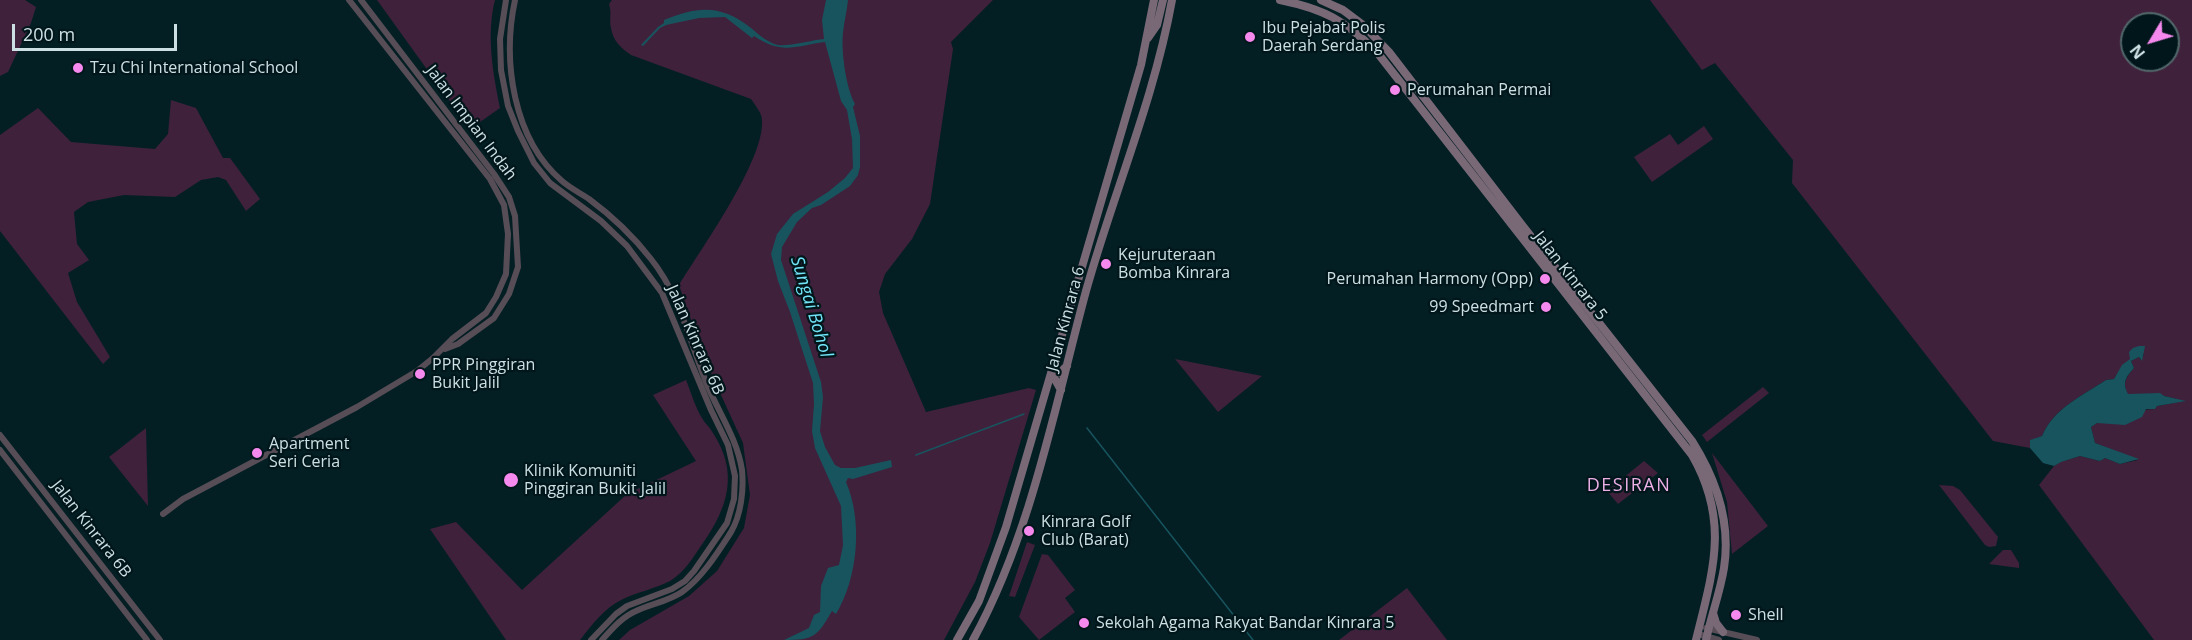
<!DOCTYPE html>
<html>
<head>
<meta charset="utf-8">
<style>
  body { margin:0 }
  #map { position:relative; width:2192px; height:640px; overflow:hidden; background:#031f24; font-family:"Open Sans",sans-serif }
  canvas { display:block }
  .north { position:absolute; left:2120px; top:12px; width:60px; height:60px; box-sizing:border-box; background:#00161a; border:2px solid #52676a; border-radius:50%; rotate:232deg; font-size:16px; font-weight:700; line-height:24px; text-align:center; color:#cce0e3 }
  .north::after { content:''; display:block; margin:auto; width:21px; height:27px; background:#f689ee; clip-path:polygon(50% 0,100% 100%,50% 72%,0 100%) }
  .scale { position:absolute; left:12px; top:24px; width:165px; height:27px; box-sizing:border-box; border:3px solid #cce0e3; border-top:0; padding-left:8px; font-size:18px; line-height:21px; white-space:nowrap; color:#cce0e3; -webkit-text-stroke:4px #00161a; paint-order:stroke }
</style>
</head>
<body>
<div id="map">
<canvas width="2192" height="640"></canvas>
<div class="north">N</div>
<div class="scale">200 m</div>
</div>
<script>
const context = document.querySelector('canvas').getContext('2d');
context.lineJoin = 'round';
function fill(path, color) {
  context.fillStyle = color;
  context.fill(path, 'evenodd');
}
function strokePath(path, color, width, dash) {
  context.strokeStyle = color;
  context.lineWidth = width;
  context.lineCap = dash ? 'butt' : 'round';
  context.setLineDash(dash || []);
  context.stroke(path);
}
function write(font, color, halo, rows, align = 'center') {
  context.font = font + ' "Open Sans",sans-serif';
  context.lineWidth = 4.5;
  context.setLineDash([]);
  context.textBaseline = 'middle';
  context.strokeStyle = halo;
  context.fillStyle = color;
  for (const [text, x, y, turn = 0] of rows) {
    context.save();
    context.translate(x, y);
    context.rotate((+turn || 0) * Math.PI / 180);
    context.textAlign = isNaN(turn) ? turn : align;
    if (halo) context.strokeText(text, 0, 0);
    context.fillText(text, 0, 0);
    context.restore();
  }
}
const green = new Path2D(`
  M 0,0 L 25,0 L 36,7 L 31,23 L 8,72 L 0,76 Z
  M 377,0 L 495,0 C 486,35 493,73 500,108 L 470,129 Z
  M 612,0 L 993,0 L 951,42 L 953,49 L 930,204 L 912,239 L 885,274 L 879,292 L 883,313 L 926,412 L 1029,388 L 1036,390 L 990,543 L 975,582 L 944,640 L 619,640 L 630,630 L 689,596 L 717,571 L 744,528 L 750,495 L 743,443 L 705,360 L 679,285 C 701,249 765,160 762,120 C 762,113 755,105 751,99 L 631,55 C 621,48 613,41 611,28 C 609,20 612,13 609,4 Z
  M 1650,0 L 2192,0 L 2192,640 L 2154,640 L 2039,485 L 2054,466 L 2060,462 L 2080,456 L 2100,461 L 2105,458 L 2120,464 L 2138,460 L 2095,443 L 2091,427 L 2097,423 C 2117,423 2134,409 2155,409 L 2157,406 L 2184,401 L 2164,396 L 2128,395 C 2122,382 2126,378 2134,368 L 2131,361 L 2139,357 L 2141,360 L 2144,354 C 2129,359 2122,365 2114,379 L 2106,380 C 2082,396 2054,408 2042,436 L 2031,440 L 2030,448 L 1993,441 L 1792,183 L 1793,160 L 1715,63 L 1702,70 ZM 2132,24 L 2168,24 L 2168,60 L 2132,60 Z
  M 171,100 L 196,108 L 223,158 L 230,158 L 260,199 L 246,211 L 226,180 L 218,177 L 201,180 L 175,197 L 124,195 L 88,202 L 74,212 L 77,244 L 89,260 L 68,273 L 77,302 L 110,357 L 103,364 L 0,231 L 0,135 L 38,108 L 71,142 L 155,149 L 168,134 Z
  M 1704,126 L 1713,139 L 1652,182 L 1634,157 L 1670,134 L 1678,145 Z
  M 1175,359 L 1262,376 L 1218,412 Z
  M 686,380 C 691,392 695,407 702,418 C 705,424 710,427 713,433 C 739,473 728,507 703,543 C 694,556 684,573 670,581 C 654,589 638,592 623,599 C 604,608 592,625 580,640 L 506,640 L 430,529 L 456,522 L 522,590 L 627,494 L 696,461 L 653,395 Z
  M 1763,387 L 1769,393 L 1707,442 L 1702,435 Z
  M 146,428 L 148,506 L 109,457 Z
  M 1712,453 L 1768,526 L 1732,554 L 1727,502 Z
  M 1644,461 L 1658,473 L 1618,504 L 1607,491 Z
  M 1939,485 L 1953,486 L 1960,490 L 1998,537 L 1996,546 L 1989,547 L 1985,545 Z
  M 1027,542 L 1035,545 L 1015,597 L 1009,596 Z
  M 2003,550 L 2011,550 L 2019,563 L 2019,568 L 1989,564 Z
  M 1042,554 L 1048,555 L 1075,590 L 1065,598 L 1075,612 L 1039,640 L 1019,617 Z
  M 1407,588 L 1447,640 L 1339,640 Z`);
const water = new Path2D(`
  M 826,0 L 848,0 C 847,11 844,22 843,33 C 841,52 846,88 855,104 L 853,107 L 860,136 L 860,167 L 858,175 L 850,186 L 821,205 L 812,208 L 797,222 L 782,247 L 781,260 L 821,382 L 823,397 L 820,431 L 825,447 L 835,465 L 841,468 L 855,468 L 891,460 L 892,467 L 853,479 L 848,478 L 846,482 C 863,521 858,578 836,614 L 832,611 C 817,637 814,640 784,640 L 809,628 L 814,615 L 820,612 L 821,586 L 828,568 L 839,565 L 843,545 L 841,506 L 815,448 L 812,431 L 814,404 L 813,383 L 790,312 L 778,281 L 771,254 L 777,234 L 793,214 L 828,192 L 845,178 L 853,168 L 852,139 L 847,110 L 841,101 L 825,42 C 794,46 782,55 754,36 L 752,38 L 725,17 L 699,18 L 666,25 L 660,28 L 643,46 L 641,45 L 658,27 L 664,23 L 664,20 C 698,6 721,4 751,28 C 758,34 768,43 778,45 C 787,47 813,40 824,39 L 822,20 Z
  M 2139,346 L 2145,346 L 2142,361 L 2139,357 L 2131,361 L 2134,368 C 2126,377 2122,382 2128,394 L 2160,393 L 2164,396 L 2186,401 L 2157,406 L 2155,409 L 2146,409 L 2142,417 L 2125,425 L 2097,423 L 2091,427 L 2095,443 L 2139,459 L 2120,464 L 2105,458 L 2100,461 L 2080,456 L 2061,462 L 2054,466 L 2043,463 L 2030,448 L 2030,440 L 2042,436 C 2054,408 2082,396 2106,380 L 2114,379 L 2122,365 L 2130,359 L 2129,352 L 2133,348 Z`);
const stream = new Path2D(`
  M 1087,428 L 1253,640
  M 916,455 L 1024,414`);
const tertiary = new Path2D(`
  M 361,0 L 494,174 L 509,197 L 515,216 L 518,267 L 509,294 L 494,318 L 458,344 L 445,349
  M 506,0 L 500,39 L 501,70 L 508,106 L 518,131 L 534,163 L 550,183 L 601,221 L 627,246 L 662,293 L 711,410 L 728,445 L 735,476 L 734,499 L 727,523 L 694,571 L 685,581 L 672,589 L 627,606 L 616,614 L 591,640
  M 515,0 C 502,61 513,139 562,181 C 570,188 580,193 589,199 C 612,216 633,236 651,259 C 680,295 689,340 706,382 C 718,412 737,438 742,470 C 744,490 741,515 731,532 C 718,552 702,578 682,592 C 669,601 651,604 636,611 C 622,617 612,629 602,640
  M 0,435 L 160,640
  M 0,450 L 147,640
  M 163,514 L 183,499 L 357,407 L 417,371 L 433,358 L 452,339 L 486,313 L 496,297 L 506,274 L 508,234 L 504,205 L 490,179 L 349,0
  M 1706,628 L 1757,640
  M 1698,634 L 1719,640`);
const secondary = new Path2D(`
  M 1280,0 C 1324,9 1344,20 1376,51 L 1692,455 C 1730,521 1713,571 1696,640
  M 1321,0 L 1343,10 L 1363,25 L 1389,52 L 1522,225 L 1692,441 C 1716,479 1731,523 1724,568 C 1720,593 1711,616 1706,640
  M 1148,38 L 1157,25 L 1163,0
  M 1061,390 L 1052,374 L 1059,373 L 1067,366
  M 1713,613 L 1716,623 L 1723,632
  M 957,640 L 979,601 L 1006,527 L 1141,65 L 1154,0
  M 973,640 C 1032,532 1054,409 1086,291 C 1113,194 1154,100 1172,0`);
const markers = [
  [1250,37,6,"#f689ee"],
  [78,68,6,"#f689ee"],
  [1395,90,6,"#f689ee"],
  [1106,264,6,"#f689ee"],
  [1545,279,6,"#f689ee"],
  [1546,307,6,"#f689ee"],
  [420,374,6,"#f689ee"],
  [257,453,6,"#f689ee"],
  [511,480,8,"#f689ee"],
  [1029,531,6,"#f689ee"],
  [1736,615,6,"#f689ee"],
  [1084,623,6,"#f689ee"]
];
const poiNames = [
  ["Ibu Pejabat Polis",1262,28],
  ["Daerah Serdang",1262,46],
  ["Tzu Chi International School",90,68],
  ["Perumahan Permai",1407,90],
  ["Kejuruteraan",1118,255],
  ["Bomba Kinrara",1118,273],
  ["Perumahan Harmony (Opp)",1533,279,"right"],
  ["99 Speedmart",1534,307,"right"],
  ["PPR Pinggiran",432,365],
  ["Bukit Jalil",432,383],
  ["Apartment",269,444],
  ["Seri Ceria",269,462],
  ["Klinik Komuniti",524,471],
  ["Pinggiran Bukit Jalil",524,489],
  ["Kinrara Golf",1041,522],
  ["Club (Barat)",1041,540],
  ["Shell",1748,615],
  ["Sekolah Agama Rakyat Bandar Kinrara 5",1096,623]
];
const streetNames = [
  ["Jalan Impian Indah",471,123,53],
  ["Jalan Kinrara 5",1570,276,52],
  ["Jalan Kinrara 6",1066,319,-75],
  ["Jalan Kinrara 6B",695,340,66],
  ["Jalan Kinrara 6B",91,529,52]
];
const waterNames = [
  ["Sungai Bohol",811,307,73]
];
const neighbourhoodNames = [
  ["DESIRAN",1629,486]
];
fill(green, '#3f213c');
fill(water, '#18545e');
strokePath(stream, '#18545e', 1.5);
strokePath(tertiary, '#574d56', 6);
strokePath(secondary, '#796977', 8);
for (const [x, y, r, color] of markers) {
  const dot = new Path2D();
  dot.arc(x, y, r, 0, 2 * Math.PI);
  context.fillStyle = color;
  context.fill(dot);
  strokePath(dot, '#00161a', 2);
}
write('16px', '#cce0e3', '#00161a', poiNames, 'left');
write('16px', '#cce0e3', '#00161a', streetNames);
write('italic 18px', '#72e5f8', '#00161a', waterNames);
context.letterSpacing = '1.5px';
write('18px', '#ecafe6', '#00161a', neighbourhoodNames);
context.letterSpacing = '0px';
</script>
</body>
</html>
